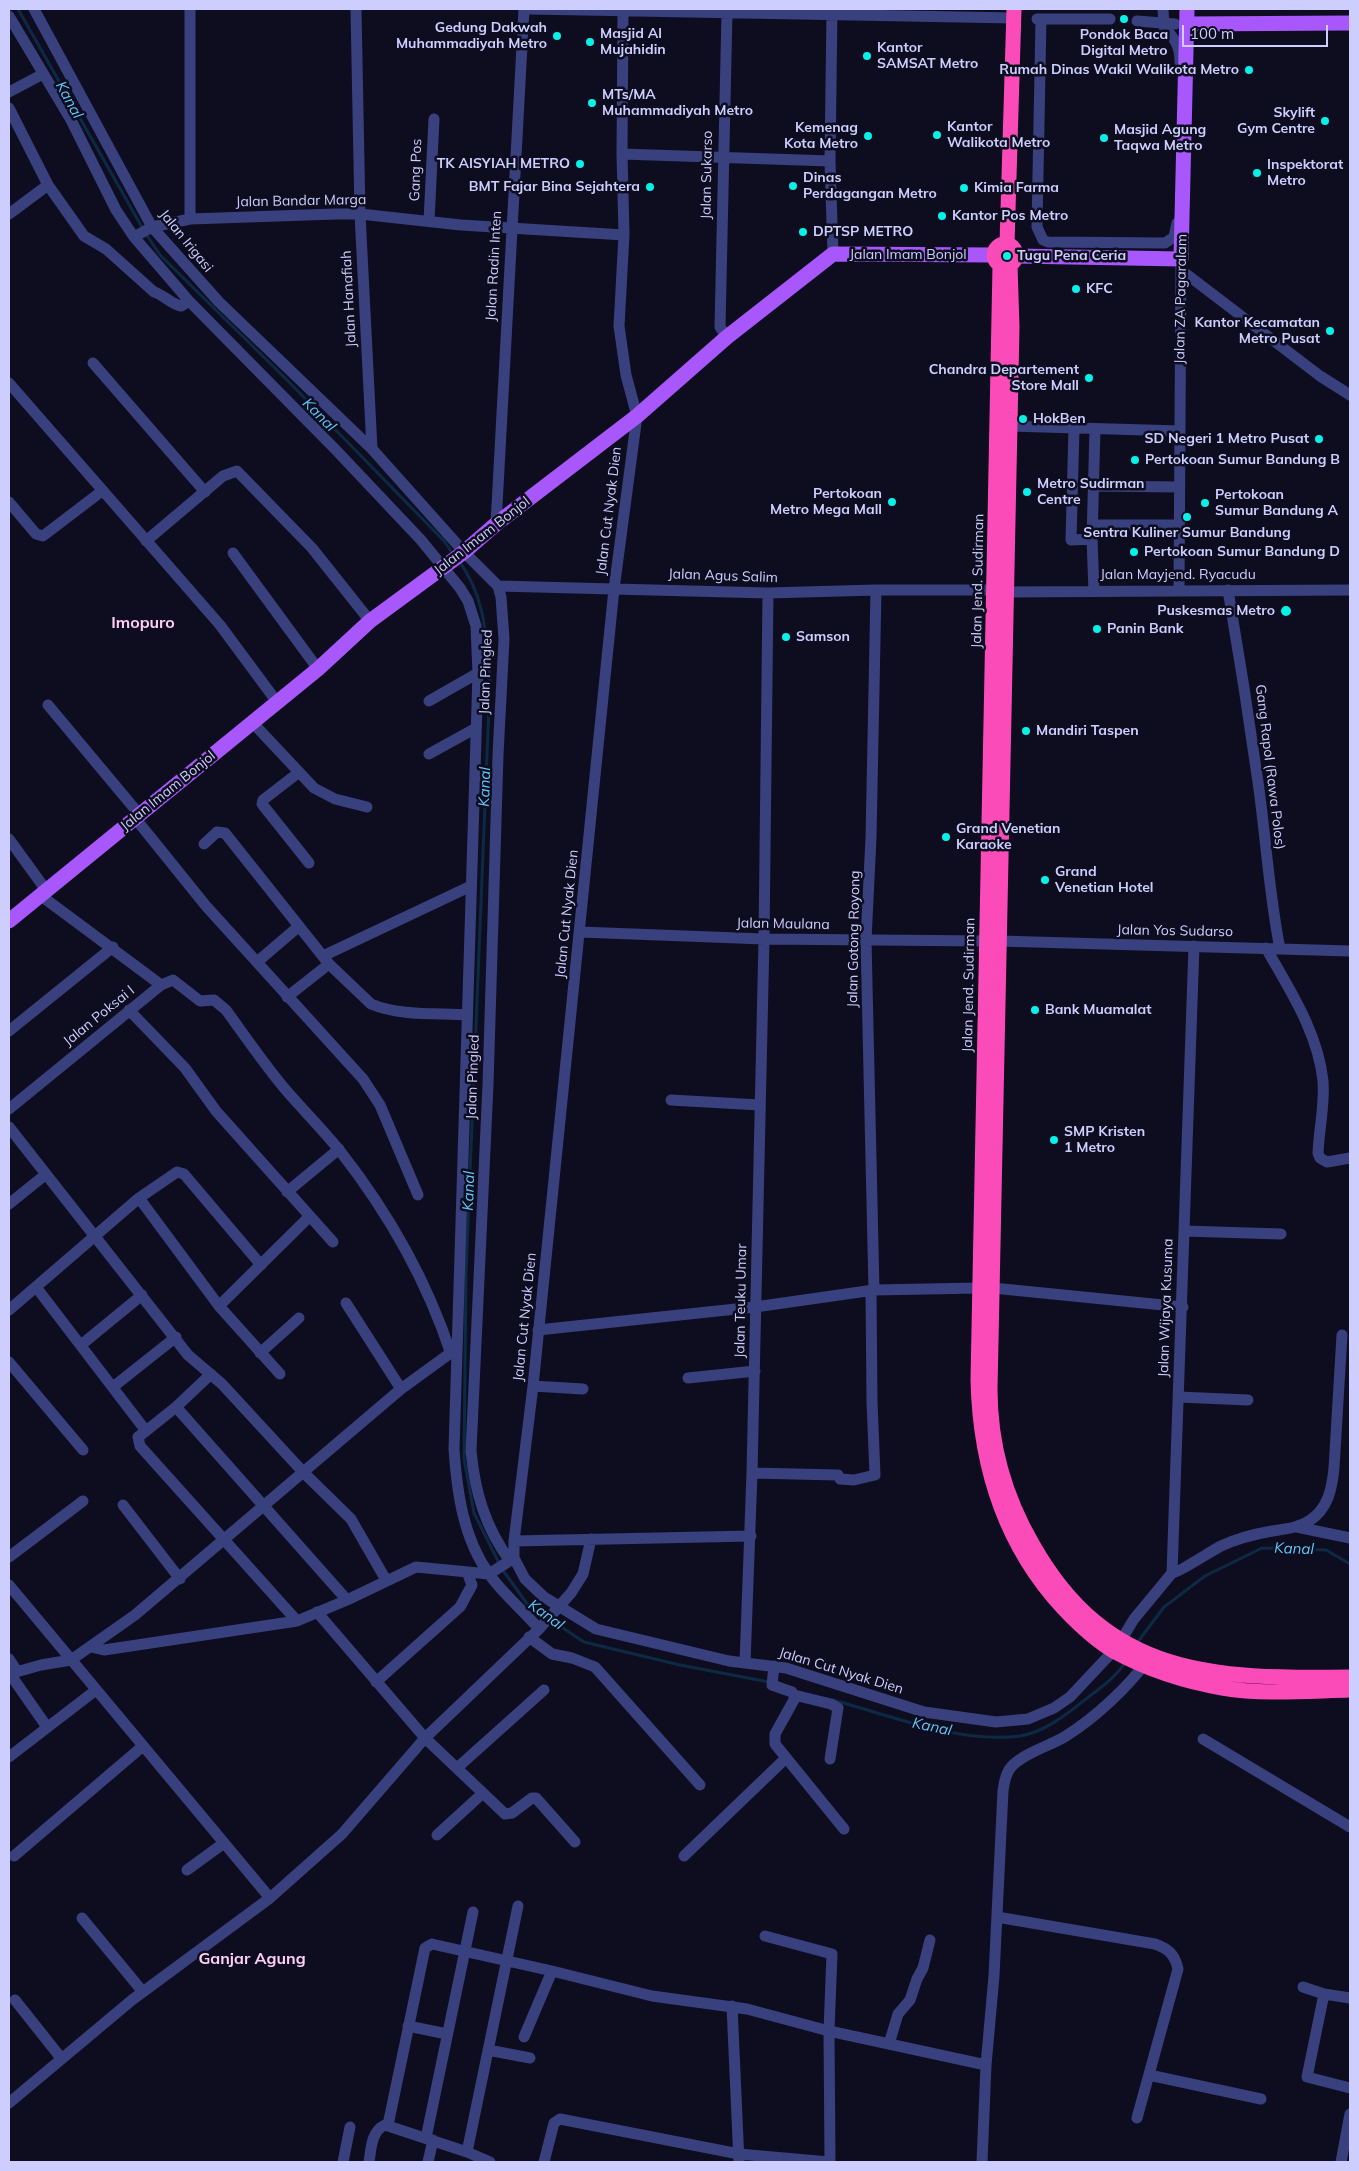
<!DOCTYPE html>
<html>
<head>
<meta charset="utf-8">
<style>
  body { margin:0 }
  #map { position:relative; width:1359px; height:2171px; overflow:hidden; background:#0e0d20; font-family:Mulish,sans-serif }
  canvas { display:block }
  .frame { position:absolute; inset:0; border:10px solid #cdcefe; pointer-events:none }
  .scale { position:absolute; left:1182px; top:25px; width:146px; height:22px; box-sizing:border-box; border:2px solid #cdcefe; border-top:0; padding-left:6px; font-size:15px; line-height:18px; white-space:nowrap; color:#cdcefe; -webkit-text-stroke:4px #0e0d20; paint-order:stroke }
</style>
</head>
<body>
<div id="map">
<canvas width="1359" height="2171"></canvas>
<div class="frame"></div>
<div class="scale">100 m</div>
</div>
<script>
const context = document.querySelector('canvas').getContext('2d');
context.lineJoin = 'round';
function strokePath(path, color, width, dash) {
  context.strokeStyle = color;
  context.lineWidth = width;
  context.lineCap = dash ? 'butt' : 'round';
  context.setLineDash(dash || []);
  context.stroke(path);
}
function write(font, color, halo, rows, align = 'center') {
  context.font = font + ' Mulish,sans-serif';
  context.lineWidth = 5;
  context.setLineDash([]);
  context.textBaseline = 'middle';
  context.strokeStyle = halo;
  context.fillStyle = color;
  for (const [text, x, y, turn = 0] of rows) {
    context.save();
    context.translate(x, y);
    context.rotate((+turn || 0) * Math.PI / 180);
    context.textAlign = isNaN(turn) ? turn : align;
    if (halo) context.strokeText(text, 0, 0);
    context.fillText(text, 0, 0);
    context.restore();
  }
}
const stream = new Path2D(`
  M 18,9 L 143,229
  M 146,234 L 160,255 L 285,378 L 444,541 L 453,554
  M 459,561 C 486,598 486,637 490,681 L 466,1272 L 464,1459 L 474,1513 L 499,1563
  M 502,1569 L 528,1605 L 584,1642 L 680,1665 L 769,1682
  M 1137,1643 L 1164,1607 L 1205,1576 L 1262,1548 L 1326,1550 L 1350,1564
  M 833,1700 C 889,1715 961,1744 1020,1736 C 1045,1732 1067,1714 1086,1699 C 1100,1688 1115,1678 1125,1663`);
const minor = new Path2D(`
  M 34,9 L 152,227 L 219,302 L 372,449
  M 356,9 L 360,214 L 372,449 L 464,552 L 498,586 L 768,593 L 876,590 L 995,590
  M 530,9 L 1014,18
  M 832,9 L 830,161 L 833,254
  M 1163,9 L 1164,27 C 1175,39 1180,46 1180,62
  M 623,10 L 622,154 L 624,235 L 619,326 L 626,375 L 637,416 L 614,589 L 533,1386 L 514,1541 L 514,1558 L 525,1579 L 544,1597 L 596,1629 L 729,1661 L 786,1668 L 924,1712 L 996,1722 L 1028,1719 L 1054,1708 L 1070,1697 L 1117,1647 L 1134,1619 L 1172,1573 L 1194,946
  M 727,12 L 720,327 L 727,337
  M 9,16 L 71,120 L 116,210 L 134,237 L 189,301 L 335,449 L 421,540 L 460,588 L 468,601 L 476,626 L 478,673 L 454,1449 C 457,1492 463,1538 489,1574 C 503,1594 523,1610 539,1629
  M 1037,19 L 1110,19
  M 1041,19 L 1037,227 L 1043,240 L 1048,242 L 1165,243 L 1174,237 L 1177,223
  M 1137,21 L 1175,24
  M 9,92 L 43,74
  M 9,108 L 48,185 L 84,236 L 106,249 L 154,292 C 164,295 171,304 181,306 L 189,301
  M 622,154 L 830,161
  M 9,214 L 48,185
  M 190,219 L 190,9
  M 429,221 L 434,119
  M 134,237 L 152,227 L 190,219 L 336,214 L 360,214 L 461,225 L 624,235
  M 1181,270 L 1320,376 L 1350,395
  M 93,363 L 205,492
  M 9,383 L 220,625 L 277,702
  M 1009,426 L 1180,431
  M 1074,428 L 1071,540 L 1092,539 L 1094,591
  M 1094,486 L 1179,487
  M 9,502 L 36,534 L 43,536 L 102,491
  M 496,524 L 524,9
  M 1093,525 L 1179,525
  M 1092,539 L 1095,429
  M 146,541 L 223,476 L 237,471 L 312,548 L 370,621
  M 233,553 L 318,669
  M 498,586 L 501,597 L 504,639 L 498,755 L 488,1085 L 471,1451 C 475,1492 485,1527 510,1561
  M 1179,590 L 1181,259
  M 1228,590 C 1239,654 1249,718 1258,782 C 1266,838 1269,894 1280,949
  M 1006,592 L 1350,590
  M 429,701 L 478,673
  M 48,705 L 139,814
  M 252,722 L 314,788 L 335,799 L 367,807
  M 429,754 L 476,728
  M 298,773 L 263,800 L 262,804 L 309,863
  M 135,818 L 206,906 L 363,1079 L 380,1105 L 418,1195
  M 9,839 L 46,890
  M 204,844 L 217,832 L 225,833 L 329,964 L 371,1004 C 399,1016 437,1013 467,1015
  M 40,895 L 161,985
  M 580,932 L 764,939 L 986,941
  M 999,941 L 1350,951
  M 1266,948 C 1289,989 1318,1032 1323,1081 C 1325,1104 1319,1129 1318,1153 L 1320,1158 L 1327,1162 L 1350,1158
  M 323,956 L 471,886
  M 257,962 L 298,927
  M 287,997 L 329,964
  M 129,1010 L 185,1068 L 216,1111 L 333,1242
  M 9,1031 L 113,947
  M 671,1100 L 760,1105
  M 9,1109 L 161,985 L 173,980 L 200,1001 L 214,1000 L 226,1010 C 245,1036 264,1064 285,1089 C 303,1110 323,1130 340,1151 C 387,1211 427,1281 451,1354
  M 9,1127 L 188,1355 L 222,1384 L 304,1473 L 351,1519 L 386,1580
  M 287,1192 L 339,1149
  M 139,1198 L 219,1306 L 280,1374
  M 9,1204 L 45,1175
  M 1184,1231 L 1281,1234
  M 36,1287 L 146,1431 L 138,1437 L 140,1446 L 297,1621
  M 993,1288 L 1183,1307
  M 874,1290 L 866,940 L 871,838 L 876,590
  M 346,1303 L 401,1389
  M 219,1306 L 310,1216
  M 9,1310 L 139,1198 L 177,1172 L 184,1174 L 261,1265
  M 538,1330 L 755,1307 L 874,1290 L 979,1288
  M 81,1345 L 142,1295
  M 260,1353 L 299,1318
  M 9,1362 L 83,1450
  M 688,1378 L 755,1371
  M 533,1386 L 583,1389
  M 113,1387 L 176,1337
  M 1179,1397 L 1248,1400
  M 176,1407 L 347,1600
  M 146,1431 L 176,1407 L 211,1374
  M 752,1473 L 838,1475 L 840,1479 L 854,1480 L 875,1475 L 872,1402 L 871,1290
  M 123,1505 L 180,1579
  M 1297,1527 L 1350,1538
  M 514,1541 L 751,1536
  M 9,1557 L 83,1501
  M 1172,1573 C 1176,1574 1213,1550 1221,1546 C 1238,1538 1255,1534 1272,1531 C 1285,1529 1298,1528 1309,1521 C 1328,1509 1332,1489 1334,1468 L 1342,1335
  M 9,1585 L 270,1898
  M 317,1612 L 425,1738 L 505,1814 L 512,1813 L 532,1798 L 536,1798 L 575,1842
  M 529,1637 L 552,1654 L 572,1658 L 595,1667 L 700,1785
  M 91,1647 L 104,1650 L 297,1621 L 347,1600 L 416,1567 L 489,1574 L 514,1558
  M 9,1659 L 17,1671
  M 745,1663 L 752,1473 L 764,939 L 768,593
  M 774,1666 L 772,1685 L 792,1692 L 795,1698 L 775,1734 L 775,1744 L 844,1829
  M 9,1674 L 41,1665 L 71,1660 L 135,1615 L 401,1389 L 456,1349
  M 10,1674 L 47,1727
  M 376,1682 L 460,1607 L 472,1585 L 467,1572
  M 794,1695 L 831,1704 L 838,1708 L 830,1759
  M 1203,1739 L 1350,1827
  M 9,1757 L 96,1690
  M 457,1768 L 544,1690
  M 437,1835 L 483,1793
  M 14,1856 L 143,1746
  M 684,1856 L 786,1758
  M 187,1870 L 224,1843
  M 997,1917 L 1155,1944 C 1169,1949 1175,1955 1178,1969 L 1137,2118
  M 82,1918 L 143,1992
  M 765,1936 L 832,1954 L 829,2031 L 830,2162
  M 1303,1987 L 1324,1994 L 1350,1998
  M 1324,1994 L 1307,2077 L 1350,2088
  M 15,2000 L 61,2058
  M 732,2006 L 739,2162
  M 408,2026 L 447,2034
  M 524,2037 L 552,1971
  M 889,2044 L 898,2014 L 910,2000 L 917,1979 L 923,1968 L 930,1940
  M 488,2050 L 530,2058
  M 1149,2075 L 1261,2099
  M 9,2103 L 132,2000 L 270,1898 L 342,1834 L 425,1738 L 539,1629 L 571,1593 L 583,1574 L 591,1539
  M 388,2125 L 425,1948 L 432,1944 L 552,1971 L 652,1996 L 747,2009 L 829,2031 L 986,2065
  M 426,2138 L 473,1912
  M 467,2152 L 518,1906
  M 343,2162 L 350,2127
  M 369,2162 C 371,2150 371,2131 385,2125 L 467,2152 L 490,2162
  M 428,2162 L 433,2140
  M 544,2162 L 554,2123 L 560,2119 L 739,2154 L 829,2162
  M 982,2162 L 986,2065 L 994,1976 L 1003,1791 C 1004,1782 1006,1772 1012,1766 C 1026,1752 1050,1746 1066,1736 C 1096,1717 1127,1688 1148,1660
  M 1341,2162 L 1350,2114`);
const major = new Path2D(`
  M 1187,24 L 1350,23
  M 1016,256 L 1181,259 L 1187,9
  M 9,921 L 318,669 L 370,621 L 464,552 L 496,524 L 637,416 L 727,337 L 833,254 L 993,255`);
const highway = new Path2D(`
  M994 255a11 11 0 1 1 22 0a11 11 0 1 1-22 0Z
  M 1007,244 L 1014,9
  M 1010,265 L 1012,327 L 990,1389 C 990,1444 1005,1497 1033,1545 C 1108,1677 1213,1679 1350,1677
  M 1000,266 L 978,1380 C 980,1466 1004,1544 1063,1608 C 1078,1624 1096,1641 1115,1652 C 1147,1669 1186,1682 1222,1688 C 1264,1695 1308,1691 1350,1690`);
const markers = [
  [1124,19,5,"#06f2e9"],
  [557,36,5,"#06f2e9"],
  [590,42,5,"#06f2e9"],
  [867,56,5,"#06f2e9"],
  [1249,70,5,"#06f2e9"],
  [592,103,5,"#06f2e9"],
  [1325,121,5,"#06f2e9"],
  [937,135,5,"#06f2e9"],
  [868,136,5,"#06f2e9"],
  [1104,138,5,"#06f2e9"],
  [580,164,5,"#06f2e9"],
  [1257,173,5,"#06f2e9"],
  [793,186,5,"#06f2e9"],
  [650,187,5,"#06f2e9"],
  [964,188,5,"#06f2e9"],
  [942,216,5,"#06f2e9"],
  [803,232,5,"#06f2e9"],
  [1007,256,5,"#06f2e9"],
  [1076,289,5,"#06f2e9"],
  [1330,331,5,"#06f2e9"],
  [1089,378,5,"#06f2e9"],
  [1023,419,5,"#06f2e9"],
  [1319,439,5,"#06f2e9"],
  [1135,460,5,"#06f2e9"],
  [1027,492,5,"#06f2e9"],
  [892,502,5,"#06f2e9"],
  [1205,503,5,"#06f2e9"],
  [1187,517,5,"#06f2e9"],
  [1134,552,5,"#06f2e9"],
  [1286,611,6,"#06f2e9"],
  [1097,629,5,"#06f2e9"],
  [786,637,5,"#06f2e9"],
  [1026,731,5,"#06f2e9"],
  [946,837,5,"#06f2e9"],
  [1045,880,5,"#06f2e9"],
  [1035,1010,5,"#06f2e9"],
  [1054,1140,5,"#06f2e9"]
];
const poiNames = [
  ["Gedung Dakwah",547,28,"right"],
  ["Muhammadiyah Metro",547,44,"right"],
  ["Masjid Al",600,34],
  ["Mujahidin",600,50],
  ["Pondok Baca",1124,35,"center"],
  ["Digital Metro",1124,51,"center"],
  ["Kantor",877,48],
  ["SAMSAT Metro",877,64],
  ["Rumah Dinas Wakil Walikota Metro",1239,70,"right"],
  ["MTs/MA",602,95],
  ["Muhammadiyah Metro",602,111],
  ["Skylift",1315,113,"right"],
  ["Gym Centre",1315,129,"right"],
  ["Kantor",947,127],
  ["Walikota Metro",947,143],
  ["Kemenag",858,128,"right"],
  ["Kota Metro",858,144,"right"],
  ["Masjid Agung",1114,130],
  ["Taqwa Metro",1114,146],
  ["TK AISYIAH METRO",570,164,"right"],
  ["Inspektorat",1267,165],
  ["Metro",1267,181],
  ["Dinas",803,178],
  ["Perdagangan Metro",803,194],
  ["BMT Fajar Bina Sejahtera",640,187,"right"],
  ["Kimia Farma",974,188],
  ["Kantor Pos Metro",952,216],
  ["DPTSP METRO",813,232],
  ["Tugu Pena Ceria",1017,256],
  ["KFC",1086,289],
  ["Kantor Kecamatan",1320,323,"right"],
  ["Metro Pusat",1320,339,"right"],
  ["Chandra Departement",1079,370,"right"],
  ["Store Mall",1079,386,"right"],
  ["HokBen",1033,419],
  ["SD Negeri 1 Metro Pusat",1309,439,"right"],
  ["Pertokoan Sumur Bandung B",1145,460],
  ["Metro Sudirman",1037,484],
  ["Centre",1037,500],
  ["Pertokoan",882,494,"right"],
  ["Metro Mega Mall",882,510,"right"],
  ["Pertokoan",1215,495],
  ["Sumur Bandung A",1215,511],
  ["Sentra Kuliner Sumur Bandung",1187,533,"center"],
  ["Pertokoan Sumur Bandung D",1144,552],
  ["Puskesmas Metro",1275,611,"right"],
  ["Panin Bank",1107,629],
  ["Samson",796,637],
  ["Mandiri Taspen",1036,731],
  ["Grand Venetian",956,829],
  ["Karaoke",956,845],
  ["Grand",1055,872],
  ["Venetian Hotel",1055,888],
  ["Bank Muamalat",1045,1010],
  ["SMP Kristen",1064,1132],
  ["1 Metro",1064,1148]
];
const streetNames = [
  ["Gang Pos",416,170,-88],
  ["Jalan Sukarso",707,175,-89],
  ["Jalan Bandar Marga",301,201,-1],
  ["Jalan Irigasi",186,241,51],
  ["Jalan Imam Bonjol",908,255],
  ["Jalan Radin Inten",494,266,-87],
  ["Jalan Hanafiah",349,299,-93],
  ["Jalan ZA Pagaralam",1181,299,-89],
  ["Jalan Cut Nyak Dien",609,511,-83],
  ["Jalan Imam Bonjol",482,536,-38],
  ["Jalan Mayjend. Ryacudu",1178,575],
  ["Jalan Agus Salim",723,576,2],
  ["Jalan Jend. Sudirman",978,581,-89],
  ["Jalan Pingled",486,672,-88],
  ["Gang Rapol (Rawa Polos)",1270,767,83],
  ["Jalan Imam Bonjol",168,791,-39],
  ["Jalan Cut Nyak Dien",567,914,-84],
  ["Jalan Maulana",783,924,1],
  ["Jalan Yos Sudarso",1175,931,1],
  ["Jalan Gotong Royong",854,939,-89],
  ["Jalan Jend. Sudirman",969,985,-89],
  ["Jalan Poksai I",99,1016,-39],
  ["Jalan Pingled",473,1077,-88],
  ["Jalan Teuku Umar",741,1301,-89],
  ["Jalan Wijaya Kusuma",1166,1308,-88],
  ["Jalan Cut Nyak Dien",525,1317,-84],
  ["Jalan Cut Nyak Dien",841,1671,17]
];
const waterNames = [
  ["Kanal",69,100,61],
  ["Kanal",319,415,45],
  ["Kanal",485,787,-88],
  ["Kanal",469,1191,-88],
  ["Kanal",1294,1549,2],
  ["Kanal",546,1615,36],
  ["Kanal",932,1727,12]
];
const quarterNames = [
  ["Imopuro",143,623],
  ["Ganjar Agung",252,1959]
];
strokePath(stream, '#0d2a44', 3);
strokePath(minor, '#39407e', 11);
strokePath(major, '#a757fb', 15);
strokePath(highway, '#fb4bb8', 15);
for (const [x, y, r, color] of markers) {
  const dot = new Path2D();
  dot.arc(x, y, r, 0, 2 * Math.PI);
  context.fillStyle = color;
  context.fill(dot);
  strokePath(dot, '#0e0d20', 2);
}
write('bold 14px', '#cdcefe', '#0e0d20', poiNames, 'left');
write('14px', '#cdcefe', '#0e0d20', streetNames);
write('italic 15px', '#5ec8fb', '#0e0d20', waterNames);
write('bold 16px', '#fecff3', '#0e0d20', quarterNames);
</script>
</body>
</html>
